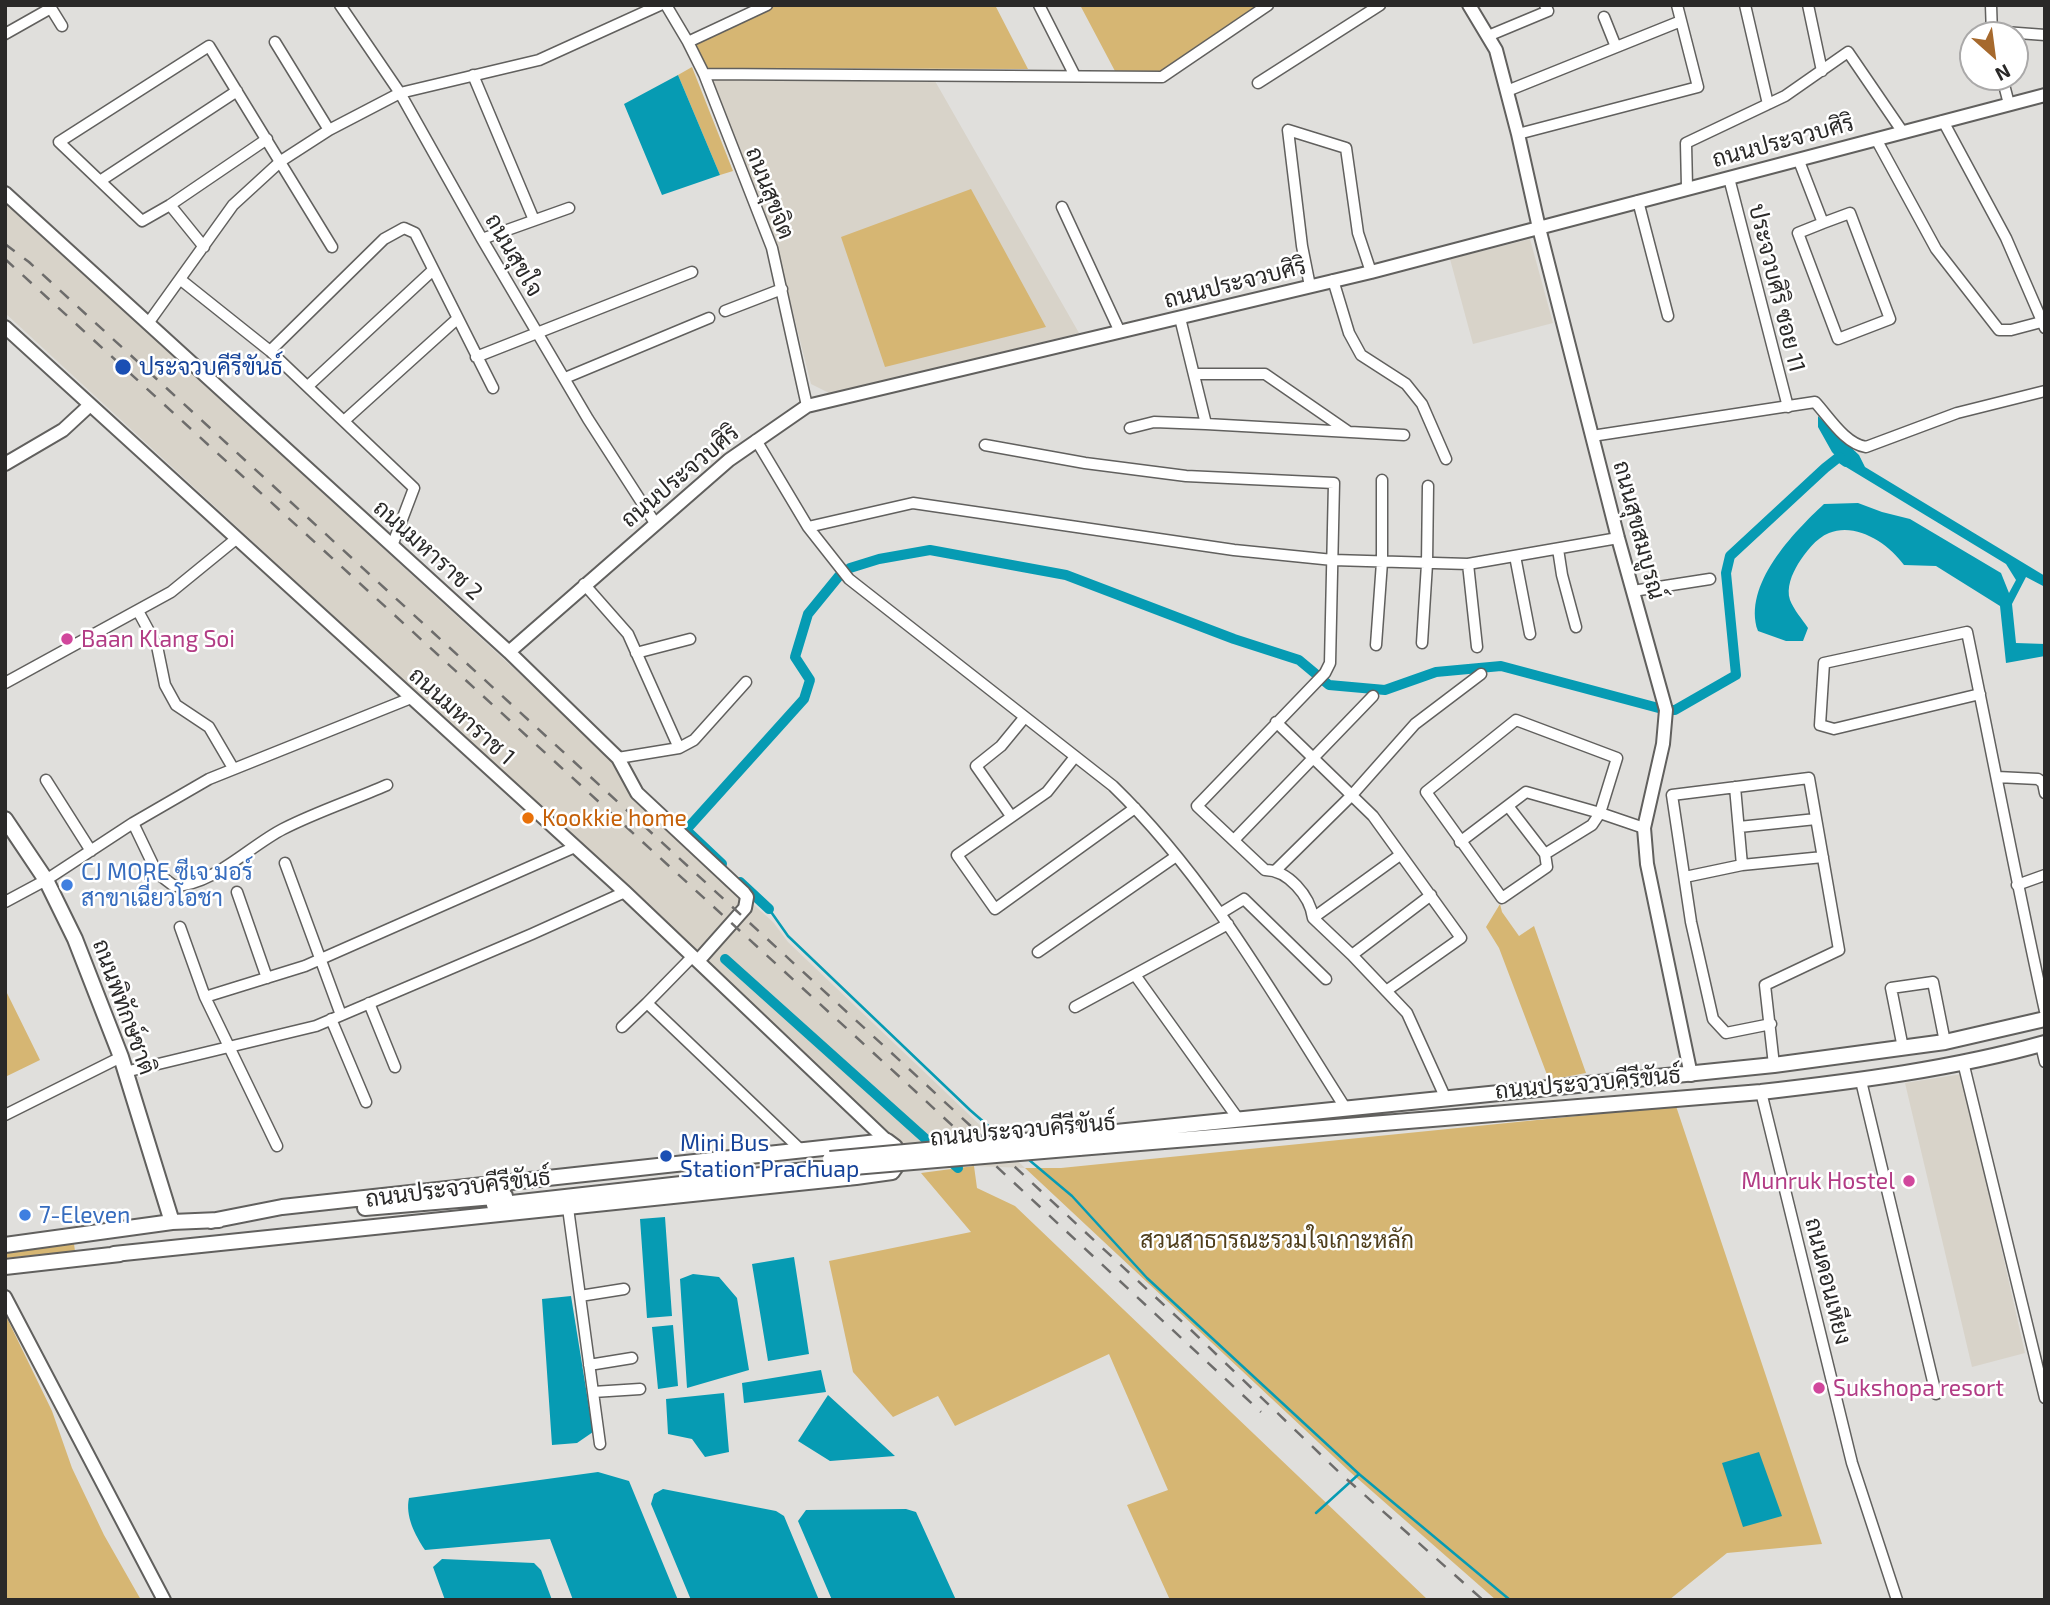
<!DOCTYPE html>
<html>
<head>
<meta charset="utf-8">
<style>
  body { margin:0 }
  #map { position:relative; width:2050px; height:1605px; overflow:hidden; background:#e0dfdc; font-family:"Exo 2",sans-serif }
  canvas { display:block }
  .frame { position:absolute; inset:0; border:7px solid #2a2928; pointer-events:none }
  .north { position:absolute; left:1959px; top:21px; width:70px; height:70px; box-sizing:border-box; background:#fff; border:2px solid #aaa9a9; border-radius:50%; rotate:152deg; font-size:19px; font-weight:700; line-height:28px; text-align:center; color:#2a2928 }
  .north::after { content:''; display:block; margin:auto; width:24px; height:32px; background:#a6692d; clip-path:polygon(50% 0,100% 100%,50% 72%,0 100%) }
</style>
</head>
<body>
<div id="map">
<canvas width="2050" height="1605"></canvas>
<div class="frame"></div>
<div class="north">N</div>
</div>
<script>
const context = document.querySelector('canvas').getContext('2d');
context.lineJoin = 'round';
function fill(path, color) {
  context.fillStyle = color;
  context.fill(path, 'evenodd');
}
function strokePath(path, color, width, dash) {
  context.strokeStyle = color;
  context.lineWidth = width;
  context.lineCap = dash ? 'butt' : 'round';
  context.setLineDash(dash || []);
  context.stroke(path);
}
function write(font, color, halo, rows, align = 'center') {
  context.font = font + ' "Exo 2",Sarabun,sans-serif';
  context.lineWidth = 5;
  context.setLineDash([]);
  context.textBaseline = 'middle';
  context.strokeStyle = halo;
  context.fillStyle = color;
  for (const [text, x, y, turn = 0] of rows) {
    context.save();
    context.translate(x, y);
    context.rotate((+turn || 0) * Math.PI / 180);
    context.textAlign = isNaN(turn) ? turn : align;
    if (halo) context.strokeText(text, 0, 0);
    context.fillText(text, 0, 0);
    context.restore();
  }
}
const built = new Path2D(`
  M 712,79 L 935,81 L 1079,333 L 831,394 L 811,384 L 775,241 Z
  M 5,201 L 609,756 L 632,795 L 773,922 L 788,942 L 1025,1168 L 974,1166 L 899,1143 L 517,785 L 5,313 Z
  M 1530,239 L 1553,323 L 1473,344 L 1450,259 Z
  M 1962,1074 L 2025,1353 L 1972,1367 L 1905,1083 Z`);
const green = new Path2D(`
  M 776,5 L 995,5 L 1028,69 L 706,68 L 695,44 L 750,15 Z
  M 1080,5 L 1262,5 L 1162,72 L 1116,73 Z
  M 692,67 L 733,171 L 720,175 L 678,75 Z
  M 971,189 L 1046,327 L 885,367 L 841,237 Z
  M 1500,904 L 1502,912 L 1519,936 L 1534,926 L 1586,1073 L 1549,1080 L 1499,948 L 1486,927 Z
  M 5,989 L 40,1060 L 5,1077 Z
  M 1676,1106 L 1822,1544 L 1727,1553 L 1669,1600 L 1496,1600 L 1349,1471 L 1025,1168 L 1061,1168 Z
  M 974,1166 L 977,1188 L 1015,1206 L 1428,1600 L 1170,1600 L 1127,1505 L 1168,1490 L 1109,1354 L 955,1426 L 938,1396 L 893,1417 L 853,1372 L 829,1261 L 971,1232 L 921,1173 Z
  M 74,1244 L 75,1251 L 5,1258 L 6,1254 L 14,1250 Z
  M 5,1314 L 52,1411 L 72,1468 L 104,1535 L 141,1600 L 5,1600 L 5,1416 L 7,1414 L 5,1411 Z`);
const water = new Path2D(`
  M 678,75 L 720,175 L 662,195 L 624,104 Z
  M 1818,416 L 1859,455 L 1865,467 L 2045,576 L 2045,587 L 2026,577 L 2012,604 L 2016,643 L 2045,644 L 2045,656 L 2006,663 L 2000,606 L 1936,566 L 1904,565 C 1888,543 1856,522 1829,533 C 1816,538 1805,553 1798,564 C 1792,574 1786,588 1790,600 C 1794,610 1802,619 1808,628 L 1803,641 L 1786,641 L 1758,631 C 1742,585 1794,532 1824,504 L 1858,503 L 1882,512 L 1910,519 L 2001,573 L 2009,593 L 2016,580 L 2006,564 L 1846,467 L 1832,452 L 1818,427 Z
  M 665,1217 L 672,1316 L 647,1318 L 640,1219 Z
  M 794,1257 L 809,1354 L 768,1361 L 752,1264 Z
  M 693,1274 L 719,1277 L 737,1298 L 749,1370 L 687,1388 L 680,1279 Z
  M 571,1296 L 593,1432 L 577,1443 L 552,1445 L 542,1299 Z
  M 673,1325 L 678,1386 L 658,1389 L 652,1327 Z
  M 821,1370 L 826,1392 L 744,1403 L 742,1383 Z
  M 724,1393 L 729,1452 L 705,1457 L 692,1439 L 668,1434 L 666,1399 Z
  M 828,1395 L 895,1456 L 830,1461 L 798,1441 Z
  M 1759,1452 L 1782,1516 L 1743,1527 L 1722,1463 Z
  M 598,1472 L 629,1481 L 678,1600 L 573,1600 L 550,1539 L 425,1550 C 415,1535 405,1516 409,1498 Z
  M 663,1489 L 776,1511 L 784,1516 L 819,1600 L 691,1600 L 651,1504 L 654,1494 Z
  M 906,1509 L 916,1512 L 956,1600 L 832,1600 L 798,1521 L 806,1510 Z
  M 442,1559 L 534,1563 L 541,1570 L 552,1600 L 445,1600 L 433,1567 Z`);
const stream = new Path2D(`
  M 769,909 L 788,936 L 970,1110 L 1001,1137
  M 1028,1159 L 1072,1196 L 1147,1278 L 1359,1474 L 1316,1513
  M 1359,1474 L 1510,1600`);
const canal = new Path2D(`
  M 722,864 L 686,830 L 804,699 L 810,680 L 795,657 L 808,614 L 839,576 L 850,568 L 879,559 L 930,550 L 1066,575 L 1234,639 L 1299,660 L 1329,685 L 1385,690 L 1436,672 L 1501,666 L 1666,710 L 1675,710 L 1736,675 L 1726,573 L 1730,556 L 1825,468 L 1839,457 L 1846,462
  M 740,882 L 769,909
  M 725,959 L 958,1168`);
const minor = new Path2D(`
  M 49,5 L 62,26
  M 340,5 L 400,93 L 482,239 L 588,419 L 655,523
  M 666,5 L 688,42 L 704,74 L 772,248 L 807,406
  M 1039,5 L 1075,76
  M 1745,5 L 1768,104
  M 1808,5 L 1822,71
  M 1991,5 L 1992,35
  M 1604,17 L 1616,47
  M 1991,31 L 2045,35
  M 5,34 L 51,8
  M 1488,36 L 1548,11 L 1545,5
  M 275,42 L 329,130
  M 688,42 L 767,5
  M 704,74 L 1162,77 L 1268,5
  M 473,75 L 534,220
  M 2002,77 L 2009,104
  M 1258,83 L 1380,5
  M 1507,91 L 1681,21
  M 1943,121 L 2006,238 L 2045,328
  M 1518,134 L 1698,87 L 1677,5
  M 1876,139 L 1936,249 L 1999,330 L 2011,330 L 2045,321
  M 1799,161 L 1823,223 L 1798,233 L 1838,339 L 1890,319 L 1850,213 L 1823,223
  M 1729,178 L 1788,407
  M 100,181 L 237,91
  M 1687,187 L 1686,143 L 1785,96 L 1848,52 L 1902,131
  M 1638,201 L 1668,316
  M 170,205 L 142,221 L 59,142 L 209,46 L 332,247
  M 1062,207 L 1120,332
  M 482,239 L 569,208
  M 204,247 L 170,205 L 267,139
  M 181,280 L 270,351 L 414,488 L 392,546
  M 1333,280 L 1349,333 L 1361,355 L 1406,384 L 1422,404 L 1446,459
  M 1310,286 L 1302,246 L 1288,130 L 1346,148 L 1358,233 L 1371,272
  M 725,311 L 782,289
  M 1180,318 L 1206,424 L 1404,435
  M 149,322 L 233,205 L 281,161 L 329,130 L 400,93 L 539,60 L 660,5
  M 270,351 L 384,239 L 404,228 L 415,233 L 493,388
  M 476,357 L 692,272
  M 1195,374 L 1265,374 L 1349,432
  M 565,378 L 709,318
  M 308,386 L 432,271
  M 345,420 L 457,319
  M 1130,428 L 1154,422 L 1206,424
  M 1592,436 L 1815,402 C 1829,417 1845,444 1866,447 L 1957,413 L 2045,391
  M 756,440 L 808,527 L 849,579 L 1113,786 C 1209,879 1275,998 1346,1109
  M 985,445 L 1085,463 L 1186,476 L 1334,483 L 1330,663 L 1325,673 L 1197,806 L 1265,870 C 1288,870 1310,896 1313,918
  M 808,527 L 913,503 L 1234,550 L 1333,560 L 1468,564 L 1618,538
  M 1558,549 L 1562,575 L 1576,627
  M 1515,556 L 1530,634
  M 1468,564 L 1477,647
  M 584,584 L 628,634 L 679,748
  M 1633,591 L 1710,579
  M 138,611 L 157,646 L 165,685 L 176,705 L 209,727 L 233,768
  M 1422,643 L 1427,564 L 1428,486
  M 1376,645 L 1382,562 L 1382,480
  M 636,653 L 690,639
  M 5,683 L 171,592 L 236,539
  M 1980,694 L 1834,729 L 1820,725 L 1824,663 L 1967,632 C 1993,758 2017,885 2045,1011
  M 1516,720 L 1617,758 L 1600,813 L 1592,825 L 1545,854 L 1547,867 L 1502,898 L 1426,792 Z
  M 1276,722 L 1373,816 L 1461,938 L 1386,991
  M 618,758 L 679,748 L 694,740 L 746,682
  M 1074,758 L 1047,792 L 957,855 L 995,909 L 1135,808
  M 1997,777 L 2038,779 L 2043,783 L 2045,793
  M 46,780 L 91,851
  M 1735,787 L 1742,865
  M 1508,806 L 1545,854
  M 1011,816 L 976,766 L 1001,746 L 1024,718
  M 133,823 L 157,873 L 174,886 C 214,885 248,847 283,829 C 316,812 353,800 387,785
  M 1739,827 L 1816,819
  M 1234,840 L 1373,696
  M 1460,842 L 1526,792 L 1600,813 L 1644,828
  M 1400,855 L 1313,918 L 1352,955 L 1407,1013 L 1446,1099
  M 285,863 L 341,1015
  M 1276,870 L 1352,795 L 1415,724 L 1481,674
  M 1685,877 L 1742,865 L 1823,857
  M 2017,885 L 2045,875
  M 237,892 L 267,978
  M 5,902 L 46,880 L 133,823 L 209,779 L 411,698
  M 1221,913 L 1244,899 L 1326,979
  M 180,927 L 205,997 L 277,1146
  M 1038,952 L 1175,857
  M 1352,955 L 1431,895
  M 693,956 L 647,1003 L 801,1150
  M 1135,975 L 1239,1120
  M 205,997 L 305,966 L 575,847
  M 369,1003 L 395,1067
  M 1075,1007 L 1228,924
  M 331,1019 L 366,1102
  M 1771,1024 L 1726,1033 L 1713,1019 L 1691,922 L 1672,795 L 1809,778 L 1839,950 L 1765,985 L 1774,1065
  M 622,1027 L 647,1003
  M 2041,1045 L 2045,1062
  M 1903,1048 L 1891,988 L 1933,982 L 1945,1042
  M 1963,1062 L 2045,1398
  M 125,1072 L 316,1026 L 532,934 L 625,892
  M 1861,1081 L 1936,1394
  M 1761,1092 L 1852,1463 L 1897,1600
  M 5,1115 L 121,1057
  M 568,1208 L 600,1444
  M 580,1296 L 624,1289
  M 589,1365 L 632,1358
  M 593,1392 L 640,1389`);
const tertiary = new Path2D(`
  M 1469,5 L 1496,50 L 1518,134 L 1539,228 L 1618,538 L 1666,710 L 1663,744 L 1644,828 L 1647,864 L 1691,1075
  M 5,193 L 509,652 L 618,758 L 637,793 L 744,893 L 747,897 L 745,908 L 698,961
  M 5,327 L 625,892 L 887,1141
  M 5,464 L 63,430 L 90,405
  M 509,652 L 729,460 L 807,406 L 1371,272 L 2045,95
  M 5,1297 L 164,1600`);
const secondary = new Path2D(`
  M 5,819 L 46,880 L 75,939 L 121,1057 L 172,1222
  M 1077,1136 L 1774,1065 L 1945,1042 L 2045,1019
  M 1079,1148 L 1761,1092 C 1857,1081 1952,1069 2045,1043
  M 494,1205 L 815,1169 L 830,1169
  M 365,1208 L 505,1196
  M 5,1245 L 172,1222 L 219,1220
  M 114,1254 L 856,1177 L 892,1172 L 899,1162 L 895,1147 L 887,1141 L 282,1207 L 211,1221
  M 5,1267 L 120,1254`);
const rail = new Path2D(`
  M 5,244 L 29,262 L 921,1080 L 1191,1330 L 1342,1475 L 1483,1600
  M 5,259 L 914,1090 L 1261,1412`);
const secondaryBridge = new Path2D(`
  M 830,1159 L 1077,1136
  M 830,1169 L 1079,1148`);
const markers = [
  [123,367,9,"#1a4fb4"],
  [67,639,7,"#d1479c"],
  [528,818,7,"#e8710a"],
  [67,885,7,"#3f7fe0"],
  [666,1156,7,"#1a4fb4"],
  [1909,1181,7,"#d1479c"],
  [25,1215,7,"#3f7fe0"],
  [1819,1388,7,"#d1479c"]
];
const streetNames = [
  ["ถนนประจวบศิริ",1783,141,-15],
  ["ถนนสุขจิต",770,193,69],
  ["ถนนสุขใจ",514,255,60],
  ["ถนนประจวบศิริ",1235,283,-14],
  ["ประจวบศิริ ซอย 11",1777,288,76],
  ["ถนนประจวบศิริ",680,476,-40],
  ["ถนนสุขสมบูรณ์",1639,530,75],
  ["ถนนมหาราช 2",428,550,42],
  ["ถนนมหาราช 1",462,716,42],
  ["ถนนพิทักษ์ชาติ",124,1007,70],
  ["ถนนประจวบคีรีขันธ์",1588,1083,-5],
  ["ถนนประจวบคีรีขันธ์",1023,1130,-5],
  ["ถนนประจวบคีรีขันธ์",458,1188,-7],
  ["ถนนดอนเหียง",1828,1281,76]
];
const transitNames = [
  ["ประจวบคีรีขันธ์",139,367],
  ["Mini Bus",680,1143],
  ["Station Prachuap",680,1169]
];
const hotelNames = [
  ["Baan Klang Soi",81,639],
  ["Munruk Hostel",1895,1181,"right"],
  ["Sukshopa resort",1833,1388]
];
const foodNames = [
  ["Kookkie home",542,818]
];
const shopNames = [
  ["CJ MORE ซีเจ มอร์",81,872],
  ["สาขาเฉี่ยวโอชา",81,898],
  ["7-Eleven",39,1215]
];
const parkNames = [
  ["สวนสาธารณะรวมใจเกาะหลัก",1277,1240]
];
fill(built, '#d8d3c9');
fill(green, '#d6b673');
fill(water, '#069bb3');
strokePath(stream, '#069bb3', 2.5);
strokePath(canal, '#069bb3', 10);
strokePath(minor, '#61605e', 13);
strokePath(tertiary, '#61605e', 16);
strokePath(secondary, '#61605e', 18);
strokePath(minor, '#fff', 10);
strokePath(tertiary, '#fff', 12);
strokePath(secondary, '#fff', 14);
strokePath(rail, '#6d6c6b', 2.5, [12, 12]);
strokePath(secondaryBridge, '#61605e', 18, []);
strokePath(secondaryBridge, '#fff', 14);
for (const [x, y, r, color] of markers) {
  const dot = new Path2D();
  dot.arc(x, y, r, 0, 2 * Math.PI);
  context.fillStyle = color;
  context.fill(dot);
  strokePath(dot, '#fff', 2.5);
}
write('23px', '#2a2928', '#fff', streetNames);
write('23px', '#164399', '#fff', transitNames, 'left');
write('23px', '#b23c85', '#fff', hotelNames, 'left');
write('23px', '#c56008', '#fff', foodNames, 'left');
write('23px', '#366cbe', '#fff', shopNames, 'left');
write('23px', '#4f3e1b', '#fff', parkNames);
</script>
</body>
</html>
